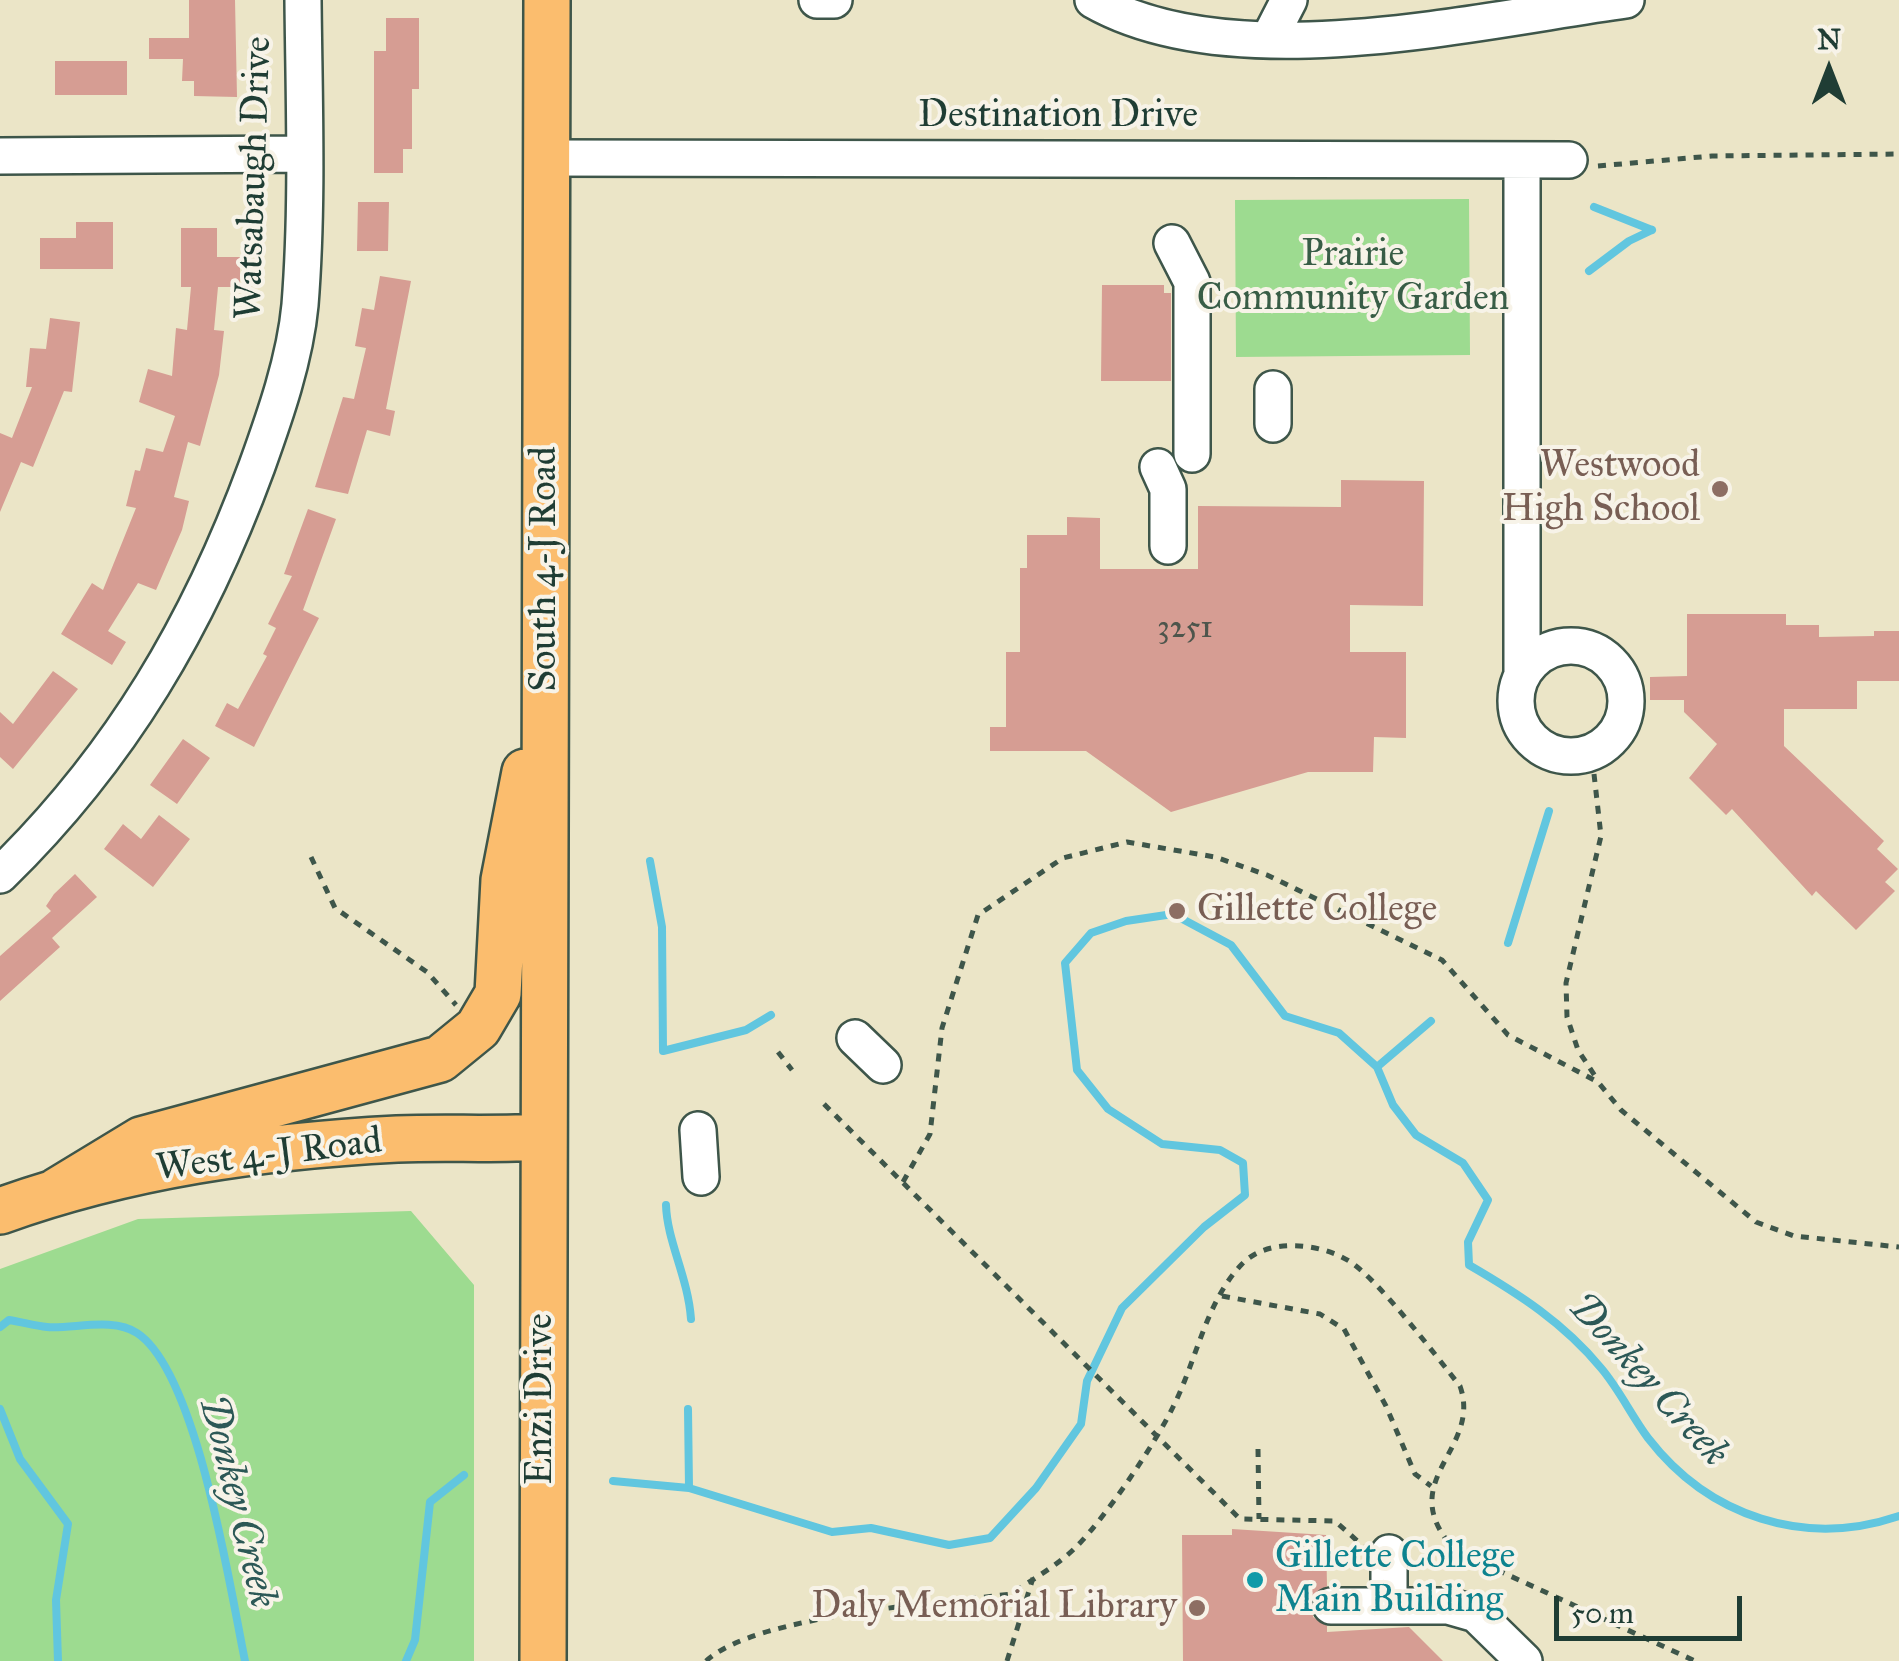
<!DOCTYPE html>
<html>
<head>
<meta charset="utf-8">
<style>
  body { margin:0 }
  #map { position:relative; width:1899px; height:1661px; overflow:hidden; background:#ebe5c7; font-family:"IM FELL Great Primer",serif }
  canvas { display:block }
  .north { position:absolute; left:1779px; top:20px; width:100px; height:100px; -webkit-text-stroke:8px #f7f3e8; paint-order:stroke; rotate:0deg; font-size:28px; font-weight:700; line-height:40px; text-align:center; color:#1f3d34 }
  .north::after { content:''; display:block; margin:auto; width:35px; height:45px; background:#1f3d34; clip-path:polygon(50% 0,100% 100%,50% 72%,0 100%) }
  .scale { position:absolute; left:1554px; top:1596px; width:188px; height:45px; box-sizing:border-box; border:5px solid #1f3d34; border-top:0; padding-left:12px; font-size:30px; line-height:35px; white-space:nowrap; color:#1f3d34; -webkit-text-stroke:8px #f7f3e8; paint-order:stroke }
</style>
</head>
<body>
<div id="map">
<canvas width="1899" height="1661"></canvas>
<div class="north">N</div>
<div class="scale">50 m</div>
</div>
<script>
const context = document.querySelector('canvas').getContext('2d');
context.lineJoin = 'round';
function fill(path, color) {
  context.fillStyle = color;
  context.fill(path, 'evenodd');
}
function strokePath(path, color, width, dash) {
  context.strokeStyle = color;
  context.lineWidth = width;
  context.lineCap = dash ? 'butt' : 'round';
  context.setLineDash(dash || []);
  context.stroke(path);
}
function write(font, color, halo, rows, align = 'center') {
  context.font = font + ' "IM FELL Great Primer",serif';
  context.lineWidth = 8;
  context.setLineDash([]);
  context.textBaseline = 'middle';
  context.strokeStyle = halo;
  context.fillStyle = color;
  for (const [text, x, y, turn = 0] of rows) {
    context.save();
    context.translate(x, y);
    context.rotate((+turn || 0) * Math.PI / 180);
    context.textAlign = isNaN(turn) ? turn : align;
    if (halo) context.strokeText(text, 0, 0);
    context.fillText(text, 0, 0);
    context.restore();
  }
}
const green = new Path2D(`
  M 1469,199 L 1470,355 L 1236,357 L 1235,200 Z
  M 411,1211 L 474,1285 L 474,1661 L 0,1661 L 0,1269 L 138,1219 Z`);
const stream = new Path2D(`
  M 1594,207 L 1652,230
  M 1589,271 L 1629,241 L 1652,230
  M 650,861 L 662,927 L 663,1051 L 746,1030 L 771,1015
  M 1508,943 L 1549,811
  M 1377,1067 L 1431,1021
  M 666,1205 C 667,1241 688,1277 691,1319
  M 0,1327 L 9,1320 C 22,1322 35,1326 47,1327 C 74,1329 113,1317 137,1333 C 197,1372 230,1588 245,1661
  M 0,1409 L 20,1459 L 68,1524 L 56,1600 L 58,1661
  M 688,1409 L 689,1488
  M 613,1481 L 689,1488 L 832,1532 L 871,1528 L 949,1545 L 990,1538 L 1036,1488 L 1081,1424 L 1087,1381 L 1122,1308 L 1204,1227 L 1245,1195 L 1243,1163 L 1220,1150 L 1162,1144 L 1108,1109 L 1077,1070 L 1065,963 L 1091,933 L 1126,921 L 1173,914 L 1231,945 L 1285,1016 L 1339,1033 L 1377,1067 L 1393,1105 L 1416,1135 L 1463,1163 L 1488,1200 L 1468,1242 L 1469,1265 C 1519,1294 1564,1323 1601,1368 C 1619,1389 1631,1415 1648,1438 C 1709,1517 1805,1548 1899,1516
  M 406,1661 L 415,1640 L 430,1502 L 464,1475`);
const building = new Path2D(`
  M 189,0 L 235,0 L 237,97 L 194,96 L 194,81 L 182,81 L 183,59 L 149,59 L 149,38 L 189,38 Z
  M 386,18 L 419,18 L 419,89 L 412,89 L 412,149 L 403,149 L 403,173 L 374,173 L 374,51 L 386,51 Z
  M 55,61 L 127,61 L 127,95 L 55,95 Z
  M 358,202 L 389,202 L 388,251 L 357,251 Z
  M 76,222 L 113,222 L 113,269 L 40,269 L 40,238 L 76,238 Z
  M 181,228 L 217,228 L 217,257 L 240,257 L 240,287 L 218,287 L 214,330 L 224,331 L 219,375 L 200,446 L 188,442 L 174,497 L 189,501 L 182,530 L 156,590 L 138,583 L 108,631 L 126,642 L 112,665 L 61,634 L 92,583 L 103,590 L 136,508 L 126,506 L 135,470 L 140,471 L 146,448 L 163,452 L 175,416 L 139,402 L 148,369 L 172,376 L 176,328 L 187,330 L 191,287 L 181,287 Z
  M 380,276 L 411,281 L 386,409 L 395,411 L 390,436 L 367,430 L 348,494 L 315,487 L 343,397 L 354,399 L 366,348 L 355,346 L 362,308 L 374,310 Z
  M 1102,285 L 1164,285 L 1164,293 L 1171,293 L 1171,381 L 1101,381 Z
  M 50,318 L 80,322 L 72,392 L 64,391 L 33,467 L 21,462 L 0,512 L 0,433 L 12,438 L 32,387 L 26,387 L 30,348 L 46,349 Z
  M 1341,480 L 1424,481 L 1423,606 L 1350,605 L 1350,652 L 1406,652 L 1406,738 L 1374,737 L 1373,772 L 1308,772 L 1171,812 L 1086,751 L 990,751 L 990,727 L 1006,727 L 1006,652 L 1020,652 L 1020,568 L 1027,568 L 1027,535 L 1067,535 L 1067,517 L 1100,518 L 1100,569 L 1198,569 L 1198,506 L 1341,507 Z
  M 308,509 L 336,519 L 303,610 L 319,618 L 254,747 L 215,726 L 227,703 L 238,709 L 267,656 L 263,654 L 276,628 L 268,624 L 292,576 L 284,574 Z
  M 1687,614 L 1786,614 L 1786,625 L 1819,625 L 1819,637 L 1874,636 L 1874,631 L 1899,631 L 1899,681 L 1857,681 L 1857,709 L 1784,709 L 1784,746 L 1884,841 L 1877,849 L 1898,869 L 1885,882 L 1895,891 L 1856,930 L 1816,891 L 1812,896 L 1732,809 L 1726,815 L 1689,778 L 1717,744 L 1684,712 L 1684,700 L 1650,700 L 1650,677 L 1687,676 Z
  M 53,671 L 78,689 L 13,769 L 0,757 L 0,712 L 13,724 Z
  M 183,739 L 210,758 L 177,804 L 150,785 Z
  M 159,815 L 190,839 L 153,887 L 104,849 L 123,824 L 141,839 Z
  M 75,874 L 97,897 L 52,938 L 60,947 L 0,1001 L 0,956 L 51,911 L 46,906 L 54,894 Z
  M 1232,1529 L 1326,1535 L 1327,1586 L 1312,1596 L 1313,1617 L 1327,1626 L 1327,1632 L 1409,1627 L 1443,1661 L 1183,1661 L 1182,1535 L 1232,1535 Z`);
const path = new Path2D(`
  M 1598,166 L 1712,156 L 1899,154
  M 1594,774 L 1601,836 L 1566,983 L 1567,1017 L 1578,1050 L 1597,1079
  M 311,857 L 335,908 L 427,972 L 456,1005
  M 778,1052 L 792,1070
  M 824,1104 L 1240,1519 L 1335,1521 L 1363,1546
  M 903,1182 L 930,1134 L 942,1028 L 978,915 L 1063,858 L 1127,842 L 1215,857 L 1267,875 L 1442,960 L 1508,1035 L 1598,1082 L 1621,1110 L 1756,1222 L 1794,1236 L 1899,1247
  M 1222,1296 L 1320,1314 L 1344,1329 L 1386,1406 L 1415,1474 L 1431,1486
  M 1258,1449 L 1259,1519
  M 706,1661 C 756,1615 941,1603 1011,1594 C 1033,1579 1060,1564 1078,1545 C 1107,1515 1155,1444 1173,1407 C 1196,1362 1206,1301 1242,1264 C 1268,1237 1320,1243 1349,1261 C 1378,1279 1436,1356 1460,1386 C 1483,1451 1390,1481 1456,1551 L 1695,1661
  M 1007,1661 L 1033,1578`);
const minor = new Path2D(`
  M 817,0 L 834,0
  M 1093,0 C 1232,79 1474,21 1626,0
  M 1269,39 L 1289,0
  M 0,156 L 304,154
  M 546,158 L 1569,160
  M 1522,160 L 1522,674
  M 1172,243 L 1192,282 L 1192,454
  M 1273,424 L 1273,389
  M 1158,467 L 1168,489 L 1168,546
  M1516 701a55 55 0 1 1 110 0a55 55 0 1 1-110 0Z
  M 0,875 C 121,757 199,624 257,466 C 275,416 295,359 300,305 C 308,204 304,101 303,0
  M 855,1038 L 883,1065
  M 698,1130 L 701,1177
  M 1389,1553 L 1389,1605
  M 1331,1606 L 1448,1606 L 1476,1614 L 1524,1661`);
const major = new Path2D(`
  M 57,1191 L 141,1140 L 440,1059 L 478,1028 L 498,994 L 504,880 L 525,772
  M 0,1211 C 128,1165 262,1146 397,1139 C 446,1137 494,1140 543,1137
  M 543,1661 L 547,0`);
const markers = [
  [1720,489,10,"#8d6e63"],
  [1177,911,10,"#8d6e63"],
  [1255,1580,10,"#0f9aa8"],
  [1197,1608,10,"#8d6e63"]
];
const numberNames = [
  ["3251",1185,629]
];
const streetNames = [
  ["Destination Drive",1058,117],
  ["Watsabaugh Drive",255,178,-88],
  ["South 4-J Road",546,569,-90],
  ["West 4-J Road",269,1156,-7],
  ["Enzi Drive",542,1399,-90]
];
const parkNames = [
  ["Prairie",1353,256],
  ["Community Garden",1353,300]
];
const educationNames = [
  ["Westwood",1700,467],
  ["High School",1700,511],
  ["Gillette College",1197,911,"left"],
  ["Daly Memorial Library",1177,1608]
];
const cultureNames = [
  ["Gillette College",1275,1558],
  ["Main Building",1275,1602]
];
const waterNames = [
  ["Donkey Creek",1647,1381,48],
  ["Donkey Creek",236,1502,76]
];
fill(green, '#9ddb90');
strokePath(stream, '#61c6df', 8);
fill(building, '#d69d93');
strokePath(minor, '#3e564a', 40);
strokePath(major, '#3e564a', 50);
strokePath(path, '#3e564a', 5, [8, 8]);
strokePath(minor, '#fff', 35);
strokePath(major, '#fbbd6e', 45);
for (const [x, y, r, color] of markers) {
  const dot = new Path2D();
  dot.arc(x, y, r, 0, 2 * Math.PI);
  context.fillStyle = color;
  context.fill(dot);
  strokePath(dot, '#f7f3e8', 4);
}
write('32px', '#4d554c', null, numberNames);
write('38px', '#1f3d34', '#f7f3e8', streetNames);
write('38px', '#385d46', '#f7f3e8', parkNames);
write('38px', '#785e54', '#f7f3e8', educationNames, 'right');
write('38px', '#0d838f', '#f7f3e8', cultureNames, 'left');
write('italic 40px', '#2c5856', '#f7f3e8', waterNames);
</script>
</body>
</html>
